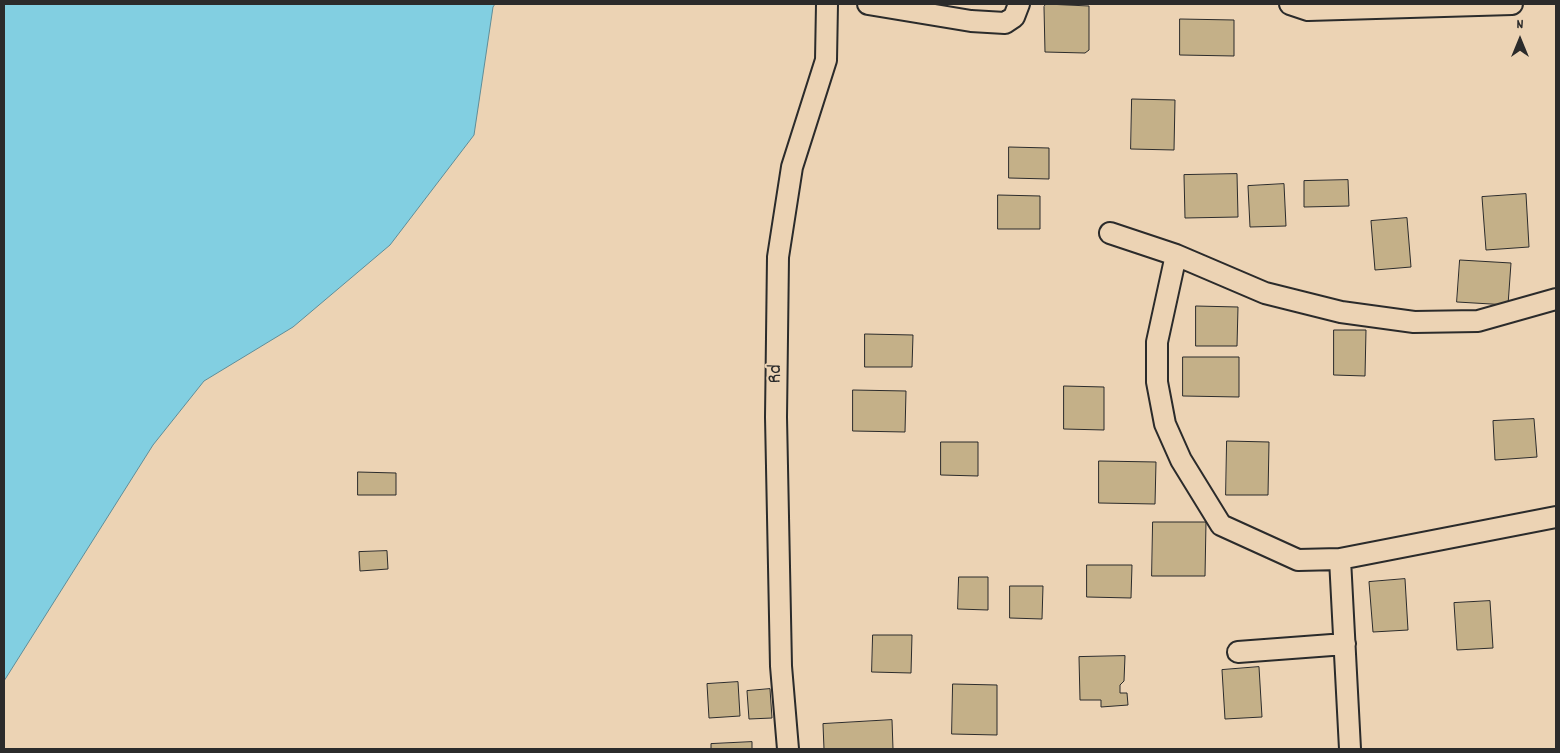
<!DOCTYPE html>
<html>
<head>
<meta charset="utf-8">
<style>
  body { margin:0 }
  #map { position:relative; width:1560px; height:753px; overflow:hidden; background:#ecd3b4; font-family:Dekko,sans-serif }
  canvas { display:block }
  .frame { position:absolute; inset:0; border:5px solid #2b2b2b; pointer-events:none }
  .north { position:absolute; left:1495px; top:15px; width:50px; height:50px; -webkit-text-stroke:4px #ecd3b4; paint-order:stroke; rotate:0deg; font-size:14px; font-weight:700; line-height:20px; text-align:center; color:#2b2b2b }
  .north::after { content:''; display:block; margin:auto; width:18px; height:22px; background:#2b2b2b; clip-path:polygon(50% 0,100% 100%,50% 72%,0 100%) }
</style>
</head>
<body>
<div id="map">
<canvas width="1560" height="753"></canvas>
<div class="frame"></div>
<div class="north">N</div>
</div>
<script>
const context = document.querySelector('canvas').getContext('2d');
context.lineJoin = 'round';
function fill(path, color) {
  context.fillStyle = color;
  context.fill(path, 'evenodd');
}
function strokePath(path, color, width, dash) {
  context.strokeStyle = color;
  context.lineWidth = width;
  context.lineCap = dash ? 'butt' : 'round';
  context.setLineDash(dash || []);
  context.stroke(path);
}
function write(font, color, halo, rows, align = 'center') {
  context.font = font + ' Dekko,sans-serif';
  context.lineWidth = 4;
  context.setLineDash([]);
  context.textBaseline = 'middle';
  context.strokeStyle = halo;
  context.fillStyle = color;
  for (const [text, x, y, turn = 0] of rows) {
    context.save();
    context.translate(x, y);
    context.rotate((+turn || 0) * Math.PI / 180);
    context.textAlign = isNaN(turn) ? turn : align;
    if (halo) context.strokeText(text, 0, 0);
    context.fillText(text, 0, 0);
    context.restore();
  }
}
const water = new Path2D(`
  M 4,4 L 495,4 L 493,7 L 474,135 L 390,245 L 293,327 L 204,381 L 153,445 L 4,681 Z`);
const building = new Path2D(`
  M 1046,4 L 1089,6 L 1089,50 L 1085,53 L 1045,52 L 1044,7 Z
  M 1180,19 L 1234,20 L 1234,56 L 1180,55 Z
  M 1132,99 L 1175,100 L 1174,150 L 1131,149 Z
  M 1009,147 L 1049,148 L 1049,179 L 1009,178 Z
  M 1237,174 L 1238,217 L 1185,218 L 1184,175 Z
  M 1348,180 L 1349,206 L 1304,207 L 1304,181 Z
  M 1284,184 L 1286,226 L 1250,227 L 1248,186 Z
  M 1526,194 L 1529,247 L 1486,250 L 1482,197 Z
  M 998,195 L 1040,196 L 1040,229 L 998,229 Z
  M 1407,218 L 1411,267 L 1375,270 L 1371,221 Z
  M 1460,260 L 1511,263 L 1508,305 L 1457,302 Z
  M 1196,306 L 1238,307 L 1237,346 L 1196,346 Z
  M 1334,330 L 1366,330 L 1365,376 L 1334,375 Z
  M 865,334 L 913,335 L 912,367 L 865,367 Z
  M 1183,357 L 1239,357 L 1239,397 L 1183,396 Z
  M 1064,386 L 1104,387 L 1104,430 L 1064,429 Z
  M 853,390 L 906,391 L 905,432 L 853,431 Z
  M 1534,419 L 1537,457 L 1495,460 L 1493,421 Z
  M 1227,441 L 1269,442 L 1268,495 L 1226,495 Z
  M 941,442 L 978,442 L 978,476 L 941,475 Z
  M 1099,461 L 1156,462 L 1155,504 L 1099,503 Z
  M 358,472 L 396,473 L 396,495 L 358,495 Z
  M 1153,522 L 1206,522 L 1205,576 L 1152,576 Z
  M 387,551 L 388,569 L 360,571 L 359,552 Z
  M 1087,565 L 1132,565 L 1131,598 L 1087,597 Z
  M 959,577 L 988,577 L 988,610 L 958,609 Z
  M 1405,579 L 1408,630 L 1373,632 L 1369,582 Z
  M 1010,586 L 1043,586 L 1042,619 L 1010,618 Z
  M 1490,601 L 1493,648 L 1457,650 L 1454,603 Z
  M 873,635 L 912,635 L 911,673 L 872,672 Z
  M 1125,656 L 1124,681 L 1120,685 L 1120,693 L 1127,693 L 1128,705 L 1101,707 L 1101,700 L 1080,700 L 1079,657 Z
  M 1259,667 L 1262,717 L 1225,719 L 1222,670 Z
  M 738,682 L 740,716 L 709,718 L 707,684 Z
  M 953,684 L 997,685 L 997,735 L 952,734 Z
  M 770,689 L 772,718 L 749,719 L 747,691 Z
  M 892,720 L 893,749 L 824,749 L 823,724 Z
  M 752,742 L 752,749 L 711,749 L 711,744 Z`);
const minor = new Path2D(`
  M 868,4 L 971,21 L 1005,23 L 1014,17 L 1019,4
  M 1290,4 L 1308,10 L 1512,4
  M 1110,233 L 1176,255 L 1265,293 L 1341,312 L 1414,322 L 1478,321 L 1556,299
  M 1176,255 L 1157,342 L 1157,382 L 1165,424 L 1181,460 L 1221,525 L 1298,560 L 1340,559
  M 1238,652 L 1345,644
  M 788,749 L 781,666 L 776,417 L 778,257 L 792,167 L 826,60 L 827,4
  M 1350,749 L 1340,559 L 1556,517`);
const streetNames = [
  ["Rd",777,374,-89]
];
fill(water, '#82cfe1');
strokePath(water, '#5f8d98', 1);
fill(building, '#c4b088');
strokePath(building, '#2b2b2b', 1);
strokePath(minor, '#2b2b2b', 24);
strokePath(minor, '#ecd3b4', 20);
write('20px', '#2b2b2b', '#ecd3b4', streetNames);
</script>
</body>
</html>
